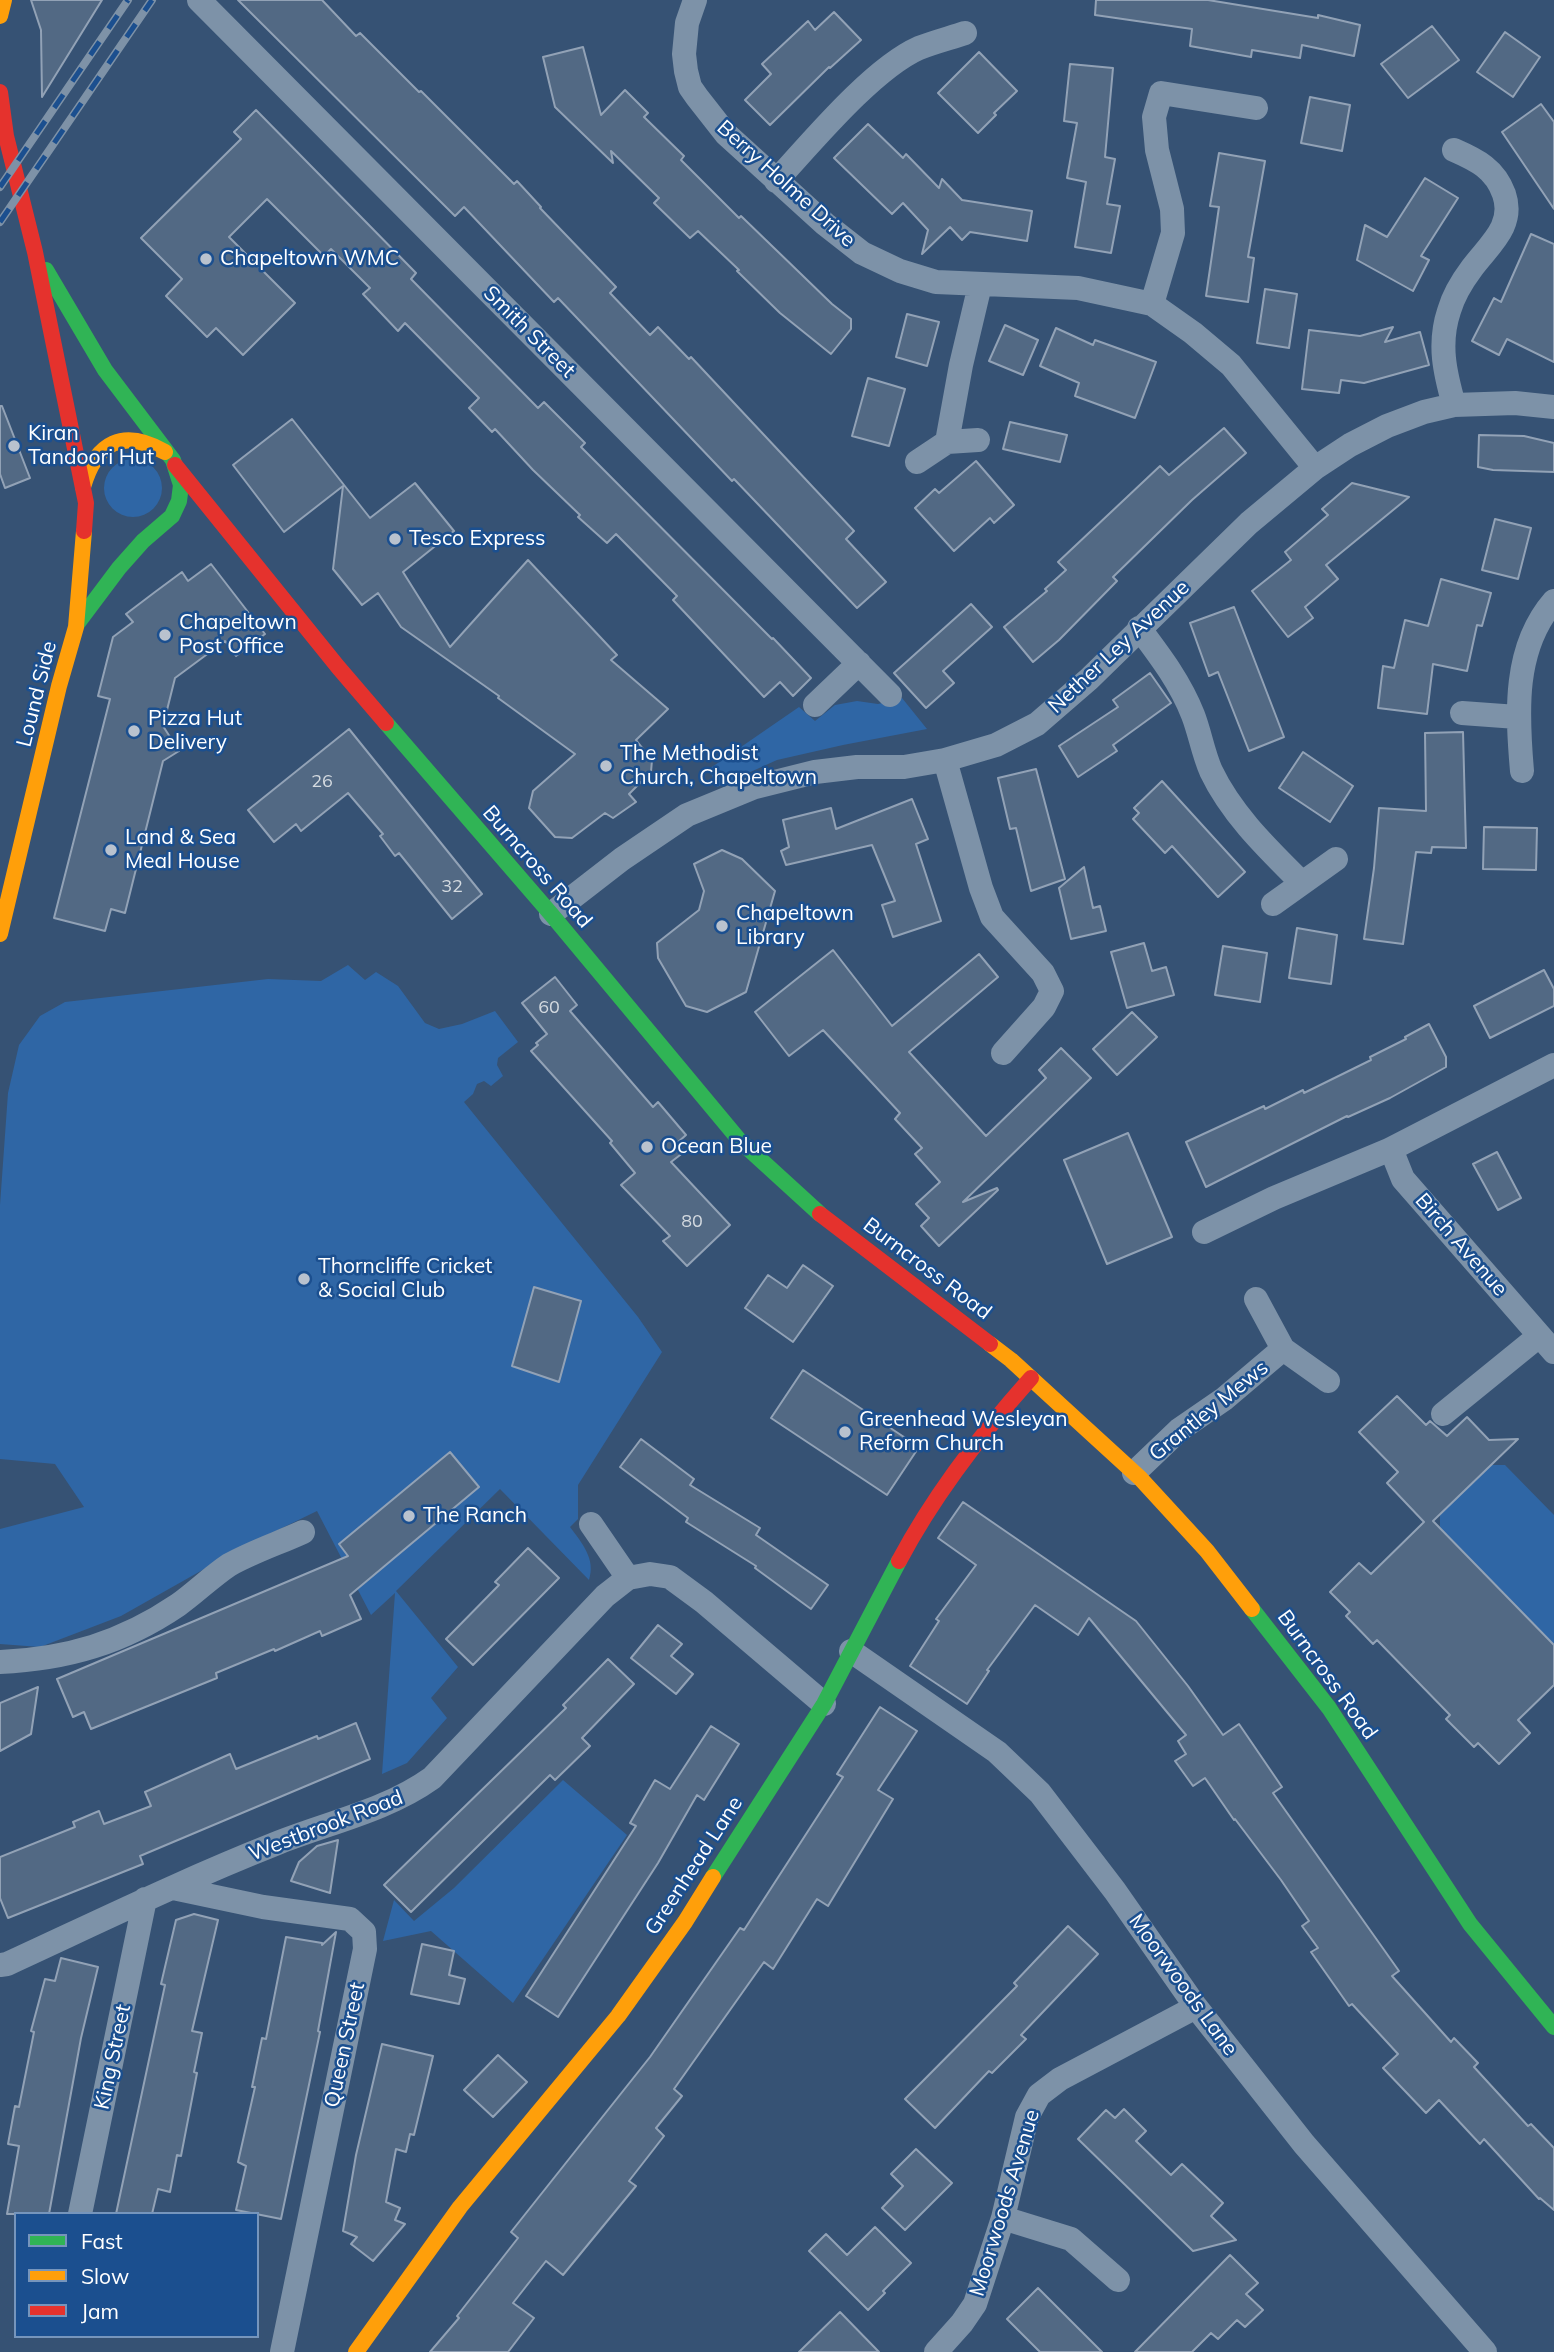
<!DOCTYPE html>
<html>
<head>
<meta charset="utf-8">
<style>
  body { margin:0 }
  #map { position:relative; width:1554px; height:2352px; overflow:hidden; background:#365274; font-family:Mulish,sans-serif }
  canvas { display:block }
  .legend { position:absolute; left:14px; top:2212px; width:245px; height:126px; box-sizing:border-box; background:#1b4f8f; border:2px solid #7695bc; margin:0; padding:9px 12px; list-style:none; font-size:21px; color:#fff }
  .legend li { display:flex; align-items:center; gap:14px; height:35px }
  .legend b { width:35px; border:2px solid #7695bc }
</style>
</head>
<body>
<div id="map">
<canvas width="1554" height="2352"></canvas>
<ul class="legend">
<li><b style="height:9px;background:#30b455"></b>Fast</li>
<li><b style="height:9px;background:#ff9f0a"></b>Slow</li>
<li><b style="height:9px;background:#e5322d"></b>Jam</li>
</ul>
</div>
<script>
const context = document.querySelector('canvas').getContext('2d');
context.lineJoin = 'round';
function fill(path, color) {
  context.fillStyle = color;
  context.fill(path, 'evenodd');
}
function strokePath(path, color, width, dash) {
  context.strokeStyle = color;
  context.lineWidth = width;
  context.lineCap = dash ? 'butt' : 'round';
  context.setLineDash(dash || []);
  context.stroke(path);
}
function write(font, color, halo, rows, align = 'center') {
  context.font = font + ' Mulish,sans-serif';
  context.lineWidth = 5;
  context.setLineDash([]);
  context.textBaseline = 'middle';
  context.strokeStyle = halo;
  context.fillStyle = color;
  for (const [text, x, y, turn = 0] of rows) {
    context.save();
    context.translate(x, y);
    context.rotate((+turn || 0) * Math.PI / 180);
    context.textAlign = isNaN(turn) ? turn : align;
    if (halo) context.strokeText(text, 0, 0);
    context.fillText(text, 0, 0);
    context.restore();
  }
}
const green = new Path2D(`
  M104 488a29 29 0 1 1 58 0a29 29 0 1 1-58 0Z
  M 902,698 L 927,729 L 843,745 L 777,760 L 717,787 L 709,769 L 799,707 L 815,721 L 835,705 L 857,701 L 878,704 Z
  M 348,965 L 365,980 L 376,972 L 398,986 L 425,1023 L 439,1029 L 462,1024 L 495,1011 L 518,1042 L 498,1058 L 497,1065 L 503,1076 L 491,1086 L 484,1081 L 477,1084 L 473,1094 L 464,1102 L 638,1317 L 662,1352 L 578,1485 L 578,1519 L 570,1527 C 582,1543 596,1559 589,1580 L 500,1489 L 396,1591 L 458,1667 L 431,1698 L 447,1718 L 407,1763 L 382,1774 L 395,1593 L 371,1615 L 317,1511 L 245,1546 L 121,1616 L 40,1647 L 0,1644 L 0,1529 L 84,1507 L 55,1464 L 0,1459 L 0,1205 L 8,1093 L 19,1045 L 40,1016 L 65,1002 L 268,979 L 321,981 Z
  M 1491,1465 L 1505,1465 L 1554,1515 L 1554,1645 L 1440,1528 L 1440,1514 Z
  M 563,1780 L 627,1835 L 513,2003 L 431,1931 L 383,1941 L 394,1900 L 414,1921 L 454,1888 Z`);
const building = new Path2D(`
  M 31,0 L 102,0 L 42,97 L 41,30 Z
  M 238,0 L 322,0 L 356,36 L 360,33 L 419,92 L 421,91 L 514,184 L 517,181 L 541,207 L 540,208 L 616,287 L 610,293 L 650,335 L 658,327 L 689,359 L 691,357 L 854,531 L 846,539 L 886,582 L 857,608 L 734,479 L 732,481 L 558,298 L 554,302 L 464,207 L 455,216 Z
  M 1096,0 L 1208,0 L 1318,18 L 1318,15 L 1360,25 L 1354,56 L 1302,45 L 1300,58 L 1252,50 L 1251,57 L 1190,46 L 1192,29 L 1095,15 Z
  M 834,12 L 861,40 L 830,68 L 829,67 L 770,125 L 745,100 L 771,74 L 762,64 L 808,21 L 815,30 Z
  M 1432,26 L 1459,60 L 1408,98 L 1381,64 Z
  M 1505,32 L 1540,57 L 1513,97 L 1477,72 Z
  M 583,47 L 601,115 L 625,90 L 648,113 L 644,117 L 684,156 L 681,160 L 739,218 L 741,216 L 832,304 L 851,319 L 851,329 L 831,354 L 780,313 L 737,271 L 739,270 L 698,231 L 690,238 L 654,203 L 659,198 L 611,151 L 613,163 L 555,107 L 543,57 Z
  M 979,52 L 1017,91 L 994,113 L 996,115 L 978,133 L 938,93 Z
  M 1070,64 L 1113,68 L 1105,157 L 1115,159 L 1107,204 L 1120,206 L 1111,253 L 1075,247 L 1086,182 L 1067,178 L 1077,123 L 1064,121 Z
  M 1310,97 L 1350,105 L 1342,151 L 1301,143 Z
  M 1541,104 L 1554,122 L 1554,209 L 1502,132 Z
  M 256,110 L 416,273 L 411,279 L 538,408 L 544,402 L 585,443 L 581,447 L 772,639 L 773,638 L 811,678 L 793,696 L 780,682 L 764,697 L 673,600 L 677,596 L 616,534 L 607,543 L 578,517 L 580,515 L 533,470 L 495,429 L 492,432 L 469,408 L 479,398 L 405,323 L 398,331 L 363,294 L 370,288 L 331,249 L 324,256 L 267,199 L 229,237 L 295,303 L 243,355 L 216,328 L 207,337 L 166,296 L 182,279 L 141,238 L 241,139 L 234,132 Z
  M 868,124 L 903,158 L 906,154 L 939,188 L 942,179 L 962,200 L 1032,211 L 1027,241 L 970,232 L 962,240 L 950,227 L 922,254 L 928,230 L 903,203 L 892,214 L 834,158 Z
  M 1219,153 L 1265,161 L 1248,257 L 1254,258 L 1248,302 L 1206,296 L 1219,207 L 1210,206 Z
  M 1425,178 L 1458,198 L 1421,256 L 1429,260 L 1413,291 L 1357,260 L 1365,225 L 1387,237 Z
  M 1531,234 L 1554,244 L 1554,362 L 1507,339 L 1499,355 L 1472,341 L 1494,298 L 1501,302 Z
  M 1265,289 L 1297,294 L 1289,348 L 1257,343 Z
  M 907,314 L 939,322 L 927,366 L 896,357 Z
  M 1005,325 L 1038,340 L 1023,375 L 989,361 Z
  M 1393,327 L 1385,342 L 1420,332 L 1429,365 L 1364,383 L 1341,380 L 1339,393 L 1302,389 L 1309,330 L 1360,336 Z
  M 1056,328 L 1093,345 L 1095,340 L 1156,362 L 1135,418 L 1075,396 L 1079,383 L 1040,366 Z
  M 868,378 L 905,389 L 889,446 L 852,436 Z
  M 0,406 L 2,406 L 30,478 L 5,488 L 0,474 Z
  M 292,419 L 370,518 L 415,483 L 454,531 L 403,572 L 450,647 L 528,560 L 617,655 L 611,660 L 668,709 L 636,740 L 652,760 L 651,772 L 629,794 L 636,802 L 613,818 L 605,813 L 572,838 L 555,837 L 529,808 L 533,791 L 575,754 L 498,698 L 499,696 L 401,627 L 378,593 L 362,605 L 333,569 L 343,486 L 284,532 L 233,465 Z
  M 1010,422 L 1067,435 L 1060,462 L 1003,449 Z
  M 1224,428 L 1246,453 L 1192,500 L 1113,577 L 1117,581 L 1059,640 L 1033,662 L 1004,627 L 1047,591 L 1045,589 L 1066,570 L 1058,562 L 1160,466 L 1169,475 Z
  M 1479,435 L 1524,436 L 1554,443 L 1554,472 L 1493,470 L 1478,467 Z
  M 976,461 L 1014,505 L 994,523 L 990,518 L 954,551 L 915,508 L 935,489 L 939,493 Z
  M 1352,483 L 1409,497 L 1326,565 L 1338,579 L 1305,607 L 1313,618 L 1288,637 L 1252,591 L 1291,560 L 1285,552 L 1328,515 L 1322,509 Z
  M 1495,519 L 1531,528 L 1518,579 L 1482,570 Z
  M 211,564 L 265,634 L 236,656 L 225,641 L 175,678 L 163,726 L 179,751 L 163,761 L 125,913 L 111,909 L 105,931 L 54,918 L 110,699 L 98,696 L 113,637 L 133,622 L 126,614 L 155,592 L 182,572 L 188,581 Z
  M 1441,579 L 1491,593 L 1482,626 L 1477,625 L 1467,671 L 1433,664 L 1427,714 L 1378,708 L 1383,666 L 1394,668 L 1405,620 L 1428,626 Z
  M 971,604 L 992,627 L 943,671 L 954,683 L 926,708 L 894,673 Z
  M 1234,607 L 1284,737 L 1249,751 L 1218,672 L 1209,676 L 1190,623 Z
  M 1150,673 L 1171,703 L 1113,745 L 1117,751 L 1078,777 L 1059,746 L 1118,707 L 1113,700 Z
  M 349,729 L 482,894 L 452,919 L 399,853 L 395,856 L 380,836 L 383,834 L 348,793 L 301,831 L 296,824 L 274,842 L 248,810 Z
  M 1463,732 L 1466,848 L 1432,847 L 1431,853 L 1416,852 L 1403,944 L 1364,939 L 1374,868 L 1379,808 L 1426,811 L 1425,733 Z
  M 1303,752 L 1353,786 L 1330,822 L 1279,788 Z
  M 1036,769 L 1065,879 L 1031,891 L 1016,828 L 1010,829 L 998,778 Z
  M 1162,781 L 1245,872 L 1218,897 L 1172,846 L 1165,853 L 1133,819 L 1139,813 L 1134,808 Z
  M 912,799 L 928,839 L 916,844 L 941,921 L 893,937 L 882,905 L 895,901 L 872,845 L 786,865 L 781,851 L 789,847 L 783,820 L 831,808 L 836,829 Z
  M 1484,827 L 1537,828 L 1536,870 L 1483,869 Z
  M 722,850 L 742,859 L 775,891 L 746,992 L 707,1012 L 686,1006 L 658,958 L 657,943 L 699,910 L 704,891 L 694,864 Z
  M 1084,867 L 1093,908 L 1100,906 L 1106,931 L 1071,939 L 1059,888 Z
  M 1297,928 L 1337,935 L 1331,984 L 1289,978 Z
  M 1144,943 L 1152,971 L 1166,967 L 1174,995 L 1127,1008 L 1111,952 Z
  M 1223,946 L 1267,953 L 1260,1002 L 1215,995 Z
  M 833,950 L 892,1026 L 979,954 L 998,977 L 909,1052 L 986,1136 L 1046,1078 L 1039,1070 L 1061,1048 L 1091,1078 L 963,1202 L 997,1188 L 998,1190 L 939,1246 L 921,1226 L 929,1218 L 916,1204 L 940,1182 L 915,1154 L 922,1148 L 895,1119 L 900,1113 L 823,1030 L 789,1056 L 755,1012 Z
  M 1544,970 L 1554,989 L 1554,1006 L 1490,1038 L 1474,1006 Z
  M 555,977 L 577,1005 L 570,1011 L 653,1107 L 658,1102 L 686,1135 L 677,1143 L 684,1152 L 671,1162 L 730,1225 L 687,1266 L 663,1241 L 670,1236 L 621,1185 L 635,1173 L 610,1143 L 612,1141 L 531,1051 L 538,1045 L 536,1043 L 547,1034 L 522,1003 Z
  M 1132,1012 L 1157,1037 L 1117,1075 L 1093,1049 Z
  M 1429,1024 L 1446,1057 L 1446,1067 L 1390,1098 L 1348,1117 L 1347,1116 L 1206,1187 L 1186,1142 L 1264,1106 L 1265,1109 L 1303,1090 L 1304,1093 L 1371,1060 L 1370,1057 L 1406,1039 L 1405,1037 Z
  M 1128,1133 L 1172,1237 L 1107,1264 L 1064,1160 Z
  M 1497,1152 L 1521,1198 L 1498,1210 L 1473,1164 Z
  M 803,1265 L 833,1286 L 793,1342 L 745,1308 L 768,1275 L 787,1288 Z
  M 534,1287 L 581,1301 L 559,1382 L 512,1366 Z
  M 803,1370 L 919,1447 L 887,1495 L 771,1418 Z
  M 1397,1396 L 1426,1425 L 1430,1421 L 1447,1436 L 1467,1417 L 1489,1440 L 1518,1439 L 1433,1521 L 1554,1645 L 1554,1685 L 1518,1720 L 1530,1733 L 1499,1764 L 1478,1743 L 1474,1747 L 1446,1719 L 1450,1715 L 1377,1640 L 1373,1644 L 1346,1616 L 1350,1612 L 1330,1592 L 1359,1563 L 1371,1574 L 1424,1522 L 1387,1483 L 1398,1472 L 1359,1432 Z
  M 641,1439 L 694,1479 L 690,1485 L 760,1528 L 756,1535 L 828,1585 L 811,1609 L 755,1568 L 756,1566 L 686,1522 L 688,1518 L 620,1467 Z
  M 450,1452 L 479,1487 L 350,1595 L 361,1619 L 322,1636 L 320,1631 L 275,1651 L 274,1649 L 216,1673 L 217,1678 L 91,1729 L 84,1712 L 73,1717 L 57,1679 L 348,1556 L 339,1544 Z
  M 963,1502 L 1136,1621 L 1188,1686 L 1223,1735 L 1239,1724 L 1282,1787 L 1273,1793 L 1399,1971 L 1392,1976 L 1451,2042 L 1454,2038 L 1478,2063 L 1474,2067 L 1528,2126 L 1531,2124 L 1554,2148 L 1554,2210 L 1540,2198 L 1539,2199 L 1484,2139 L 1480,2144 L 1439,2100 L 1426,2113 L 1383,2068 L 1398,2054 L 1352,2004 L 1349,2006 L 1311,1952 L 1318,1948 L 1302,1926 L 1309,1921 L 1281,1880 L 1235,1819 L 1234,1820 L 1205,1778 L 1193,1786 L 1175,1761 L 1186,1754 L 1178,1741 L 1186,1735 L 1089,1618 L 1078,1635 L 1035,1605 L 987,1670 L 989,1671 L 967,1704 L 910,1666 L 939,1621 L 936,1619 L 976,1565 L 938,1538 Z
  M 528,1548 L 559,1578 L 473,1665 L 446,1639 L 499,1585 L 495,1582 Z
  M 658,1625 L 682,1644 L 671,1656 L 693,1674 L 676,1694 L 631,1658 Z
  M 608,1659 L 634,1684 L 582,1738 L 590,1746 L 555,1780 L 550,1775 L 411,1912 L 384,1885 L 566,1708 L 563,1705 Z
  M 38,1687 L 31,1734 L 0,1751 L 0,1703 Z
  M 880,1707 L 917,1731 L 878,1790 L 893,1799 L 828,1906 L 817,1899 L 773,1969 L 764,1962 L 674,2089 L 682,2096 L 656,2128 L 664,2136 L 629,2181 L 636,2186 L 563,2275 L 546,2261 L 513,2303 L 534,2318 L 508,2352 L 430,2352 L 459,2318 L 457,2316 L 518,2238 L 511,2232 L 650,2057 L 740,1928 L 744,1930 L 843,1777 L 837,1774 Z
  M 356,1723 L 370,1759 L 140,1856 L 143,1864 L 8,1918 L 0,1898 L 0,1857 L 75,1827 L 73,1822 L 99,1811 L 104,1824 L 151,1806 L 145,1792 L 230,1754 L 236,1769 L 317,1736 L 318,1739 Z
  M 711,1726 L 739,1744 L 704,1800 L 697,1795 L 658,1863 L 558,2017 L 526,1996 L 636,1826 L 630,1823 L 655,1780 L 670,1789 Z
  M 338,1840 L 330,1893 L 291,1881 L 299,1862 L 317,1846 Z
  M 194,1914 L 218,1920 L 192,2031 L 202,2033 L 194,2072 L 197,2073 L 181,2156 L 177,2155 L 170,2192 L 158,2189 L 152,2214 L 116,2214 L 165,1985 L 161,1984 L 176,1920 Z
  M 1068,1926 L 1098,1954 L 1021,2035 L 1026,2039 L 992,2073 L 989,2071 L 935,2128 L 905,2099 L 1017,1986 L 1014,1983 Z
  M 336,1932 L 318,2031 L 320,2032 L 281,2219 L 236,2210 L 246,2166 L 238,2162 L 255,2087 L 252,2087 L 262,2038 L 266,2039 L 286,1937 L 322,1943 L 322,1945 Z
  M 422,1944 L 454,1951 L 449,1975 L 465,1979 L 459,2004 L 411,1994 Z
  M 61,1958 L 98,1967 L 81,2038 L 49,2214 L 7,2214 L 19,2146 L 8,2144 L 15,2106 L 19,2107 L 34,2032 L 31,2031 L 45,1979 L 55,1981 Z
  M 382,2044 L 433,2056 L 414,2135 L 410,2134 L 406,2152 L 396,2149 L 386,2202 L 400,2208 L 395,2220 L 405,2224 L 373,2261 L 351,2244 L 357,2237 L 343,2231 L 356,2155 Z
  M 498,2055 L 527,2082 L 493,2117 L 464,2090 Z
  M 1124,2109 L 1146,2131 L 1136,2141 L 1171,2175 L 1182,2164 L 1223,2203 L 1211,2216 L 1236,2240 L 1193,2251 L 1078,2139 L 1106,2110 L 1115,2118 Z
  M 916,2149 L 952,2183 L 905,2230 L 882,2208 L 903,2186 L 891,2174 Z
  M 875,2227 L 911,2263 L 883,2291 L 885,2293 L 868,2310 L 809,2251 L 826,2234 L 847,2255 Z
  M 1230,2255 L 1258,2283 L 1246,2294 L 1263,2310 L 1245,2327 L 1237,2320 L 1218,2339 L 1211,2333 L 1192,2352 L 1135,2352 Z
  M 1038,2288 L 1102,2352 L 1040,2352 L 1007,2319 Z
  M 840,2312 L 879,2352 L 799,2352 Z`);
const street = new Path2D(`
  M 199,0 L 890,695
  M 695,0 L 687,23 L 684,54 L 686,71 L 690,87 L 697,97 L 726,134 L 825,224 L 862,253 L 900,271 L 936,282 L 1078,288 L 1152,304 L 1193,333 L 1231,365 L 1315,468
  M 776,181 C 811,143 872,69 919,48 C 934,42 950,38 965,33
  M 1152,304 L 1173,233 L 1172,209 L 1157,150 L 1154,117 L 1161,93 L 1256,108
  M 1454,405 C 1445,373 1438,344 1449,311 C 1453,297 1463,280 1472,268 C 1489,245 1515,226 1504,194 C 1495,169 1477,160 1454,150
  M 947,442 L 961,365 L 980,285
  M 917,462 L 947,442 L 978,440
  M 1139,628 C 1160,656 1180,682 1193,715 C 1200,733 1203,753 1211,771 C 1232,815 1268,849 1302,883
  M 815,705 L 859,663
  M 1462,713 L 1517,717
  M 945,760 L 981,888 L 992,917 L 1043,973 L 1052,991 L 1044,1007 L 1003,1053
  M 1522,771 C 1517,713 1513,648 1554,601
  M 1273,904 L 1336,859
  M 551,914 L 622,859 L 687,815 L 755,787 L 815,772 L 857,767 L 904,767 L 945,760 L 996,745 L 1037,724 L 1089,679 L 1249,523 L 1315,468 L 1350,445 L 1387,426 L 1424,412 L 1454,405 L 1515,403 L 1554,407
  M 1391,1149 L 1403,1179 L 1554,1352
  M 1204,1232 L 1274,1198 L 1391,1149 L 1554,1065
  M 1256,1299 L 1283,1349 L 1328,1381
  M 1443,1414 L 1539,1336
  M 1134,1473 L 1179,1430 L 1224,1399 L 1283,1349
  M 591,1524 L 628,1578
  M 851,1651 L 997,1752 L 1040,1793 L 1115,1891 L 1196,2007 L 1304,2144 L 1485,2352
  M 0,1662 C 67,1659 122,1643 178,1605 C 195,1593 211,1577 229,1565 C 252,1552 279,1543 303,1532
  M 173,1888 L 263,1907 L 350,1919 L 364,1932 L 365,1949 L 282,2352
  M 0,1965 L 7,1964 C 96,1923 184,1880 275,1844 C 327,1823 386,1811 432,1778 L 605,1596 L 628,1578 L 650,1574 L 670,1577 L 704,1602 L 824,1704
  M 80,2214 L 145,1899
  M 1003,2218 L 1071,2239 L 1118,2280
  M 936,2352 L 962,2323 L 975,2304 L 1003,2218 L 1027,2117 L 1039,2095 L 1060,2079 L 1196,2007`);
const fast = new Path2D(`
  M 46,270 L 105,370 L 173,460 L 181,485 L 179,501 L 172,516 L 143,541 L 119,568 L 77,624
  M 386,723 L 551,914 L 740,1141 L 820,1214
  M 1252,1609 L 1329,1708 L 1470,1924 L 1554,2027
  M 713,1877 L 824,1704 L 899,1561`);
const slow = new Path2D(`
  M 0,16 L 4,0
  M 83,487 C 96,442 123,428 165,452
  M 0,934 L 59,686 L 76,627 L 84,531
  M 990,1344 L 1011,1360 L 1140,1478 L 1207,1551 L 1252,1609
  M 356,2352 L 460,2207 L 618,2016 L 685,1922 L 713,1877`);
const jam = new Path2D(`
  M 0,92 L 6,136 L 35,252 L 86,503 L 84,531
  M 175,465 L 338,667 L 386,723
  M 820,1214 L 990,1344
  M 899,1561 C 934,1495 981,1434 1031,1378`);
const rail = new Path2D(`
  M 0,187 L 128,0
  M 0,222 L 152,0`);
const markers = [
  [206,259,7,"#b9c2ce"],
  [14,446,7,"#b9c2ce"],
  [395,539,7,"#b9c2ce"],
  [165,635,7,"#b9c2ce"],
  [134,731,7,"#b9c2ce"],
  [606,766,7,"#b9c2ce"],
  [111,850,7,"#b9c2ce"],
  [722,926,7,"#b9c2ce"],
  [647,1147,7,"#b9c2ce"],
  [304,1279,7,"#b9c2ce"],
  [845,1432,7,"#b9c2ce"],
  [409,1516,7,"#b9c2ce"]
];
const numberNames = [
  ["26",322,782],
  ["32",452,887],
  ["60",549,1008],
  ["80",692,1222]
];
const streetNames = [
  ["Berry Holme Drive",786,184,42],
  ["Smith Street",529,332,45],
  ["Nether Ley Avenue",1119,647,-43],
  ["Lound Side",37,694,-76],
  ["Burncross Road",537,867,49],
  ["Birch Avenue",1461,1245,49],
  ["Burncross Road",927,1269,37],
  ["Grantley Mews",1209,1411,-39],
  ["Burncross Road",1327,1675,54],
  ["Westbrook Road",326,1826,-21],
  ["Greenhead Lane",694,1866,-57],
  ["Moorwoods Lane",1183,1985,54],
  ["Queen Street",345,2045,-78],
  ["King Street",113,2057,-78],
  ["Moorwoods Avenue",1005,2203,-73]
];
const poiNames = [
  ["Chapeltown WMC",220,259],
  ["Kiran",28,434],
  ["Tandoori Hut",28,458],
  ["Tesco Express",409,539],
  ["Chapeltown",179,623],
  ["Post Office",179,647],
  ["Pizza Hut",148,719],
  ["Delivery",148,743],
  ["The Methodist",620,754],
  ["Church, Chapeltown",620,778],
  ["Land & Sea",125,838],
  ["Meal House",125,862],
  ["Chapeltown",736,914],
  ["Library",736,938],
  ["Ocean Blue",661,1147],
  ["Thorncliffe Cricket",318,1267],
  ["& Social Club",318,1291],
  ["Greenhead Wesleyan",859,1420],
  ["Reform Church",859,1444],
  ["The Ranch",423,1516]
];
fill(green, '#2f66a5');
fill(building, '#526984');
strokePath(building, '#92a2b6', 2);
strokePath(street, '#7d92a8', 24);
strokePath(fast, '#30b455', 16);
strokePath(slow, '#ff9f0a', 16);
strokePath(jam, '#e5322d', 16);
strokePath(rail, '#7e92a7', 8);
strokePath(rail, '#1b4f8f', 5, [16]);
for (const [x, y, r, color] of markers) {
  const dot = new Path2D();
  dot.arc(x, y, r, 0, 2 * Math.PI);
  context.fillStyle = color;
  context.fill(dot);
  strokePath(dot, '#1b4f8f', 2.5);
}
write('18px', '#d4dae0', null, numberNames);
write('21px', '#fff', '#1b4f8f', streetNames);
write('21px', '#fff', '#1b4f8f', poiNames, 'left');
</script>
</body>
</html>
